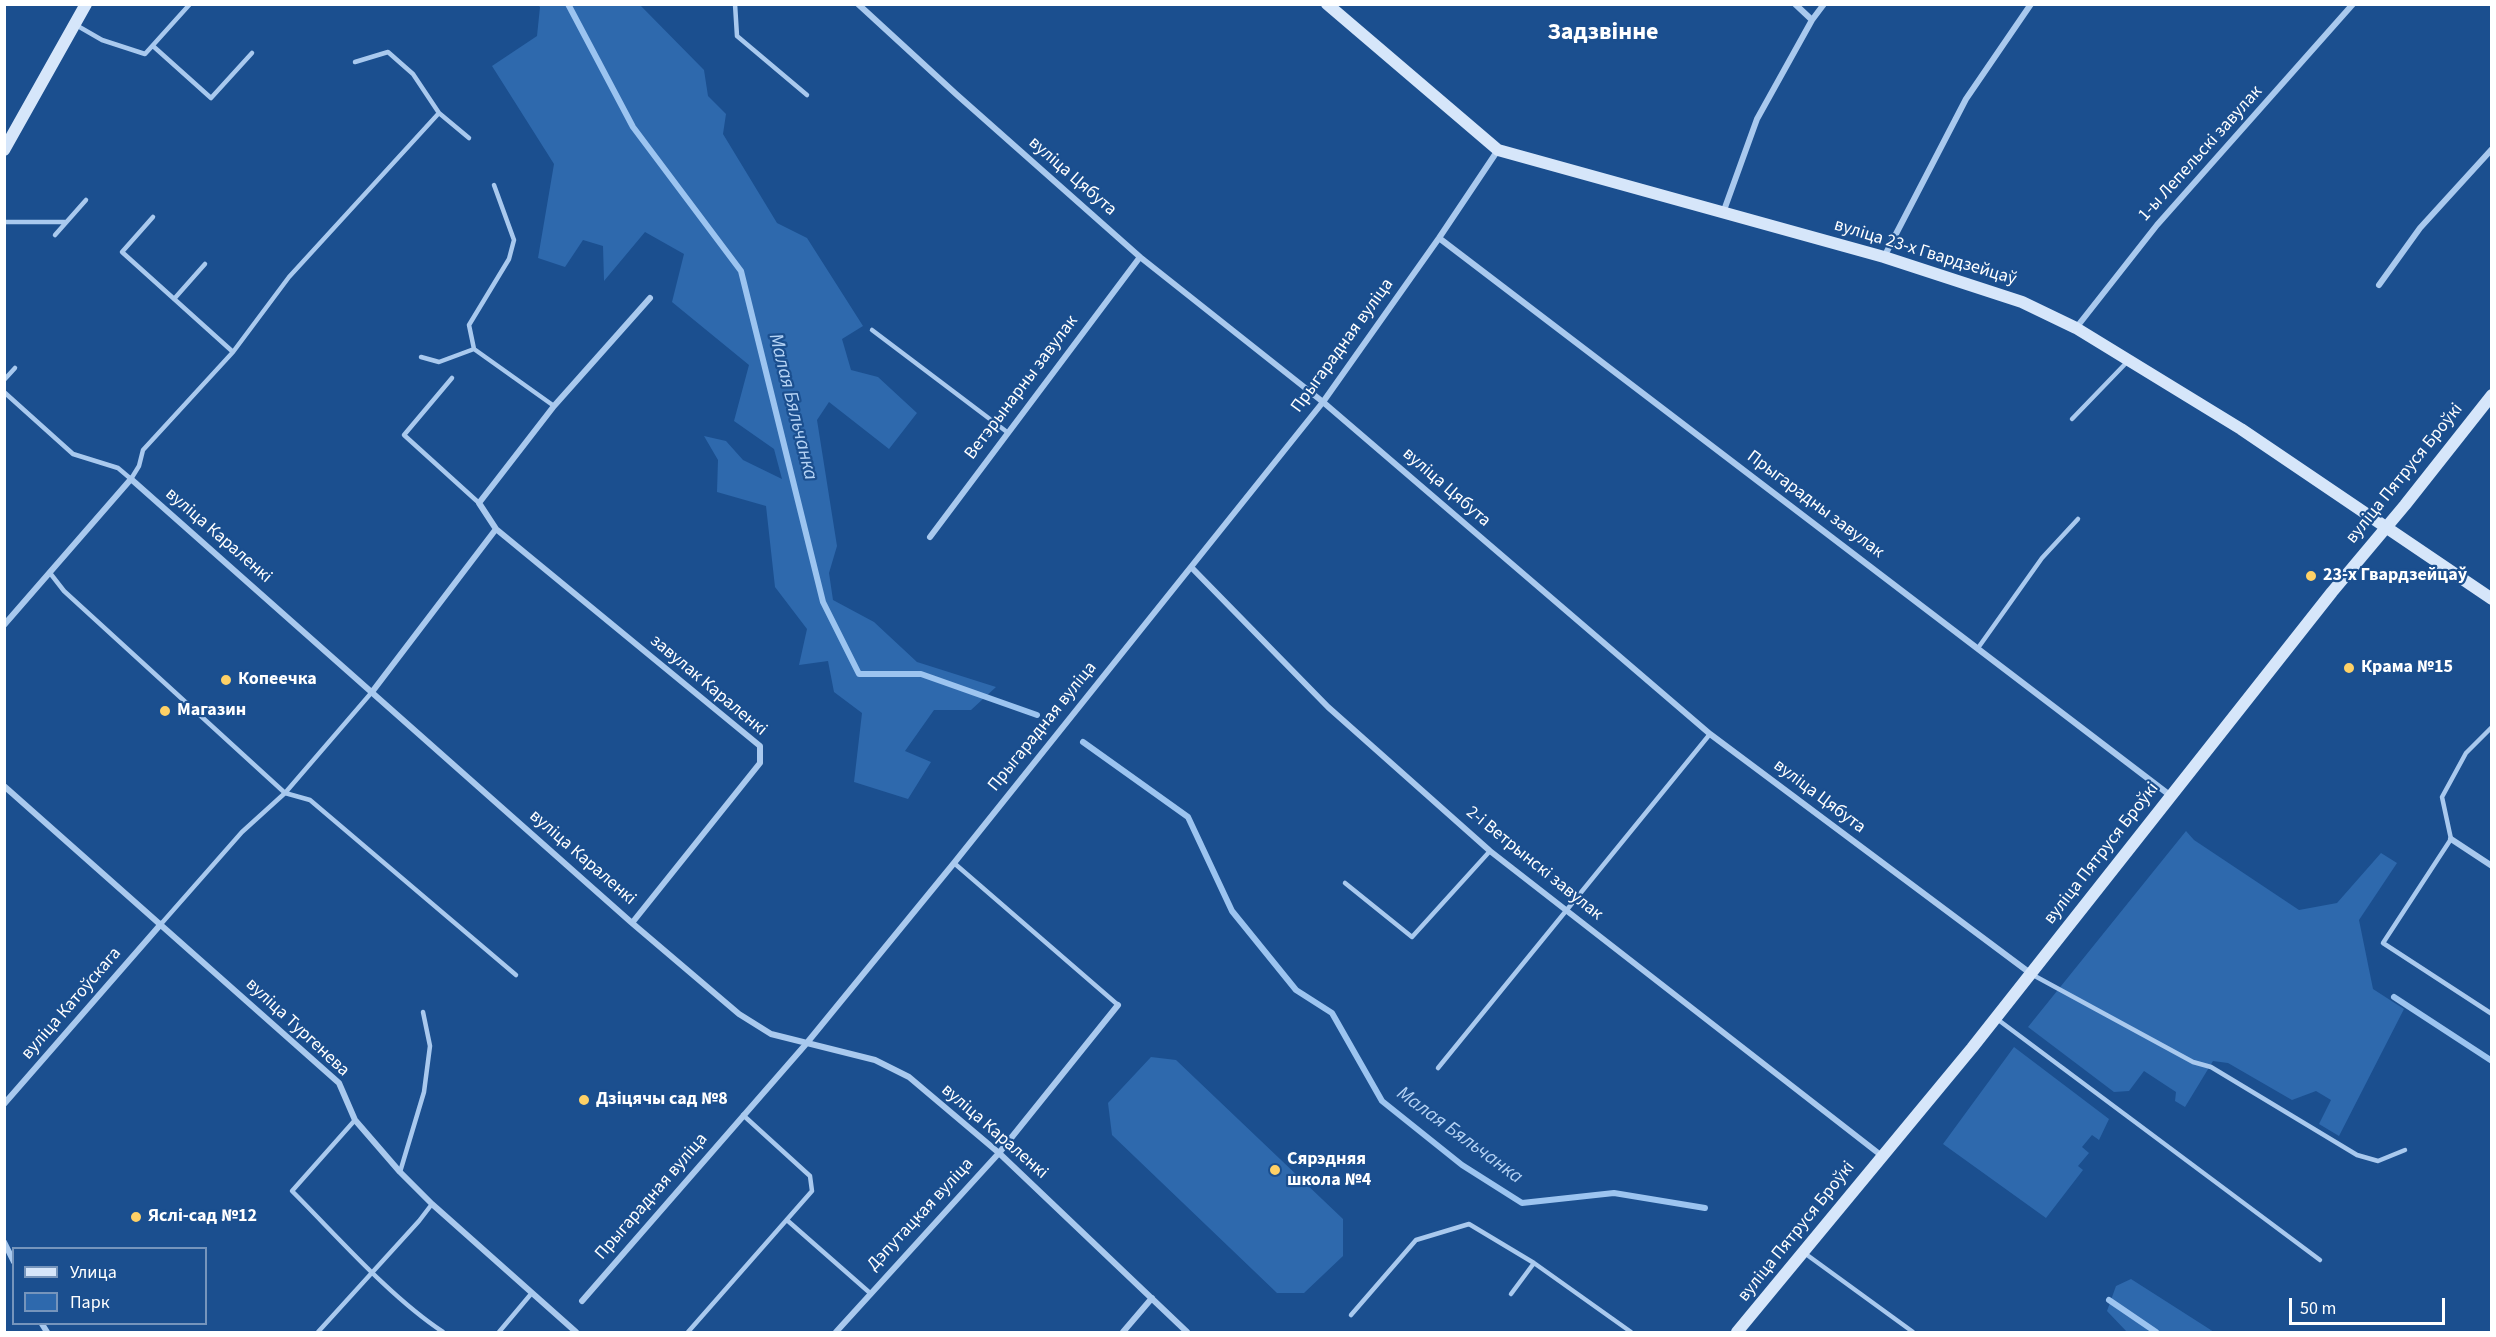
<!DOCTYPE html>
<html>
<head>
<meta charset="utf-8">
<style>
  body { margin:0 }
  #map { position:relative; width:2496px; height:1337px; overflow:hidden; background:#1b4f8f; font-family:"Source Sans 3",sans-serif }
  canvas { display:block }
  .frame { position:absolute; inset:0; border:6px solid #fff; pointer-events:none }
  .legend { position:absolute; left:12px; top:1247px; width:195px; height:78px; box-sizing:border-box; background:#1b4f8f; border:2px solid #7695bc; margin:0; padding:8px 10px; list-style:none; font-size:18px; color:#fff }
  .legend li { display:flex; align-items:center; gap:12px; height:30px }
  .legend b { width:30px; border:2px solid #7695bc }
  .scale { position:absolute; left:2289px; top:1298px; width:156px; height:27px; box-sizing:border-box; border:3px solid #fff; border-top:0; padding-left:8px; font-size:18px; line-height:21px; white-space:nowrap; color:#fff; -webkit-text-stroke:4px #1b4f8f; paint-order:stroke }
</style>
</head>
<body>
<div id="map">
<canvas width="2496" height="1337"></canvas>
<div class="frame"></div>
<ul class="legend">
<li><b style="height:8px;background:#d6e6fa"></b>Улица</li>
<li><b style="height:16px;background:#2e69ad"></b>Парк</li>
</ul>
<div class="scale">50 m</div>
</div>
<script>
const context = document.querySelector('canvas').getContext('2d');
context.lineJoin = 'round';
function fill(path, color) {
  context.fillStyle = color;
  context.fill(path, 'evenodd');
}
function strokePath(path, color, width, dash) {
  context.strokeStyle = color;
  context.lineWidth = width;
  context.lineCap = dash ? 'butt' : 'round';
  context.setLineDash(dash || []);
  context.stroke(path);
}
function write(font, color, halo, rows, align = 'center') {
  context.font = font + ' "Source Sans 3",sans-serif';
  context.lineWidth = 4.5;
  context.setLineDash([]);
  context.textBaseline = 'middle';
  context.strokeStyle = halo;
  context.fillStyle = color;
  for (const [text, x, y, turn = 0] of rows) {
    context.save();
    context.translate(x, y);
    context.rotate((+turn || 0) * Math.PI / 180);
    context.textAlign = isNaN(turn) ? turn : align;
    if (halo) context.strokeText(text, 0, 0);
    context.fillText(text, 0, 0);
    context.restore();
  }
}
const green = new Path2D(`
  M 538,5 L 640,5 L 704,70 L 708,96 L 726,114 L 723,134 L 777,223 L 807,238 L 863,326 L 842,339 L 851,370 L 878,377 L 917,413 L 889,449 L 829,402 L 817,420 L 837,546 L 829,573 L 833,600 L 874,622 L 917,662 L 996,687 L 971,710 L 934,710 L 905,751 L 931,762 L 908,799 L 854,782 L 862,713 L 834,692 L 828,661 L 799,665 L 807,629 L 775,587 L 766,506 L 717,492 L 718,460 L 704,436 L 726,441 L 743,460 L 782,479 L 774,449 L 734,421 L 749,365 L 672,302 L 684,254 L 645,232 L 604,281 L 603,246 L 583,240 L 565,267 L 538,258 L 554,164 L 492,66 L 537,36 L 540,7 Z
  M 2186,831 L 2194,840 L 2299,910 L 2337,903 L 2381,853 L 2397,863 L 2359,920 L 2373,989 L 2404,1009 L 2339,1136 L 2319,1124 L 2331,1100 L 2316,1091 L 2292,1100 L 2228,1063 L 2213,1061 L 2185,1107 L 2175,1101 L 2176,1092 L 2144,1071 L 2129,1091 L 2114,1092 L 2028,1027 Z
  M 2014,1047 L 2109,1119 L 2099,1140 L 2092,1135 L 2082,1147 L 2089,1153 L 2078,1166 L 2083,1170 L 2046,1218 L 1943,1144 Z
  M 1151,1057 L 1176,1060 L 1343,1219 L 1343,1256 L 1304,1293 L 1277,1293 L 1112,1135 L 1108,1103 Z
  M 2131,1279 L 2214,1332 L 2127,1332 L 2107,1311 L 2116,1286 Z`);
const stream = new Path2D(`
  M 568,4 L 633,127 L 741,271 L 823,602 L 859,674 L 921,674 L 1037,715
  M 1083,742 L 1188,817 L 1232,911 L 1296,990 L 1332,1013 L 1382,1101 L 1462,1165 L 1522,1203 L 1614,1193 L 1705,1208
  M 2394,997 L 2492,1061
  M 2109,1300 L 2156,1332`);
const lane = new Path2D(`
  M 735,4 L 737,36 L 807,95
  M 76,25 L 102,40 L 145,54 L 190,4
  M 153,46 L 211,98 L 252,53
  M 355,62 L 388,52 L 413,74 L 439,113 L 469,138
  M 494,185 L 514,240 L 509,259 L 469,325 L 474,349 L 554,406
  M 153,217 L 122,252 L 233,352
  M 4,222 L 66,222
  M 55,235 L 86,200
  M 174,299 L 205,264
  M 872,330 L 1007,432
  M 421,357 L 439,362 L 474,349
  M 452,378 L 404,435 L 479,503
  M 4,380 L 15,368
  M 4,392 L 73,454 L 118,468 L 131,479 L 139,466 L 143,450 L 233,352 L 289,277 L 439,113
  M 2072,419 L 2128,361
  M 50,573 L 64,591 L 285,793 L 310,800 L 516,975
  M 1978,648 L 2042,558 L 2078,519
  M 2492,727 L 2466,753 L 2442,797 L 2451,839 L 2383,943 L 2492,1014
  M 954,863 L 1118,1005
  M 1345,883 L 1412,937 L 1490,851
  M 161,924 L 242,832 L 285,793 L 372,692
  M 2033,975 L 2193,1062 L 2211,1067 L 2357,1155 L 2378,1161 L 2405,1150
  M 1997,1019 L 2320,1260
  M 1438,1068 L 1710,734
  M 355,1120 L 292,1191 C 338,1237 390,1297 443,1332
  M 400,1172 L 424,1092 L 430,1046 L 423,1012
  M 788,1221 L 870,1293
  M 1803,1252 L 1913,1332
  M 1511,1294 L 1534,1263
  M 1351,1315 L 1416,1240 L 1469,1224 L 1534,1263 L 1631,1332
  M 318,1332 L 419,1221 L 432,1204
  M 499,1332 L 531,1294
  M 688,1332 L 812,1191 L 810,1176 L 743,1115`);
const street = new Path2D(`
  M 858,4 L 956,94 L 1140,257 L 1323,402 L 1710,734 L 2030,973
  M 1795,4 L 1812,20
  M 1723,213 L 1757,119 L 1812,20 L 1824,4
  M 1439,238 L 2171,796
  M 1884,257 L 1966,99 L 2031,4
  M 2379,285 L 2420,228 L 2492,149
  M 2076,328 L 2157,225 L 2353,4
  M 930,537 L 1140,257
  M 1191,567 L 1328,707 L 1490,851 L 1882,1156
  M 4,625 L 131,479 L 632,923 L 739,1014 L 771,1034 L 875,1060 L 909,1077 L 999,1153 L 1187,1332
  M 372,692 L 496,529
  M 4,786 L 339,1083 L 355,1120 L 400,1172 L 432,1204 L 576,1332
  M 2451,839 L 2492,866
  M 632,923 L 760,763 L 760,746 L 496,529 L 479,503 L 554,406 L 650,298
  M 4,1104 L 161,924
  M 4,1242 L 14,1262
  M 582,1301 L 806,1044 L 954,863 L 1323,402 L 1439,238 L 1498,150
  M 42,1324 L 47,1332
  M 836,1332 L 999,1153 L 1118,1005
  M 1123,1332 L 1152,1298`);
const secondary = new Path2D(`
  M 1327,4 L 1498,150 L 1884,257 L 2022,302 L 2076,328 L 2241,429 L 2492,599
  M 4,150 L 86,4
  M 1737,1332 L 1972,1048 L 2332,592 L 2405,505 L 2492,395`);
const markers = [
  [2311,576,6,"#ffd166"],
  [2349,668,6,"#ffd166"],
  [226,680,6,"#ffd166"],
  [165,711,6,"#ffd166"],
  [584,1100,6,"#ffd166"],
  [1275,1170,6,"#ffd166"],
  [136,1217,6,"#ffd166"]
];
const streetNames = [
  ["1-ы Лепельскі завулак",2201,154,-48],
  ["вуліца Цябута",1072,177,41],
  ["вуліца 23-х Гвардзейцаў",1925,253,17],
  ["Прыгарадная вуліца",1343,346,-54],
  ["Ветэрынарны завулак",1022,388,-53],
  ["вуліца Пятруся Броўкі",2405,474,-51],
  ["вуліца Цябута",1446,488,41],
  ["Прыгарадны завулак",1815,505,37],
  ["вуліца Караленкі",218,536,41],
  ["завулак Караленкі",708,686,40],
  ["Прыгарадная вуліца",1043,727,-51],
  ["вуліца Цябута",1819,797,37],
  ["вуліца Пятруся Броўкі",2102,854,-52],
  ["вуліца Караленкі",582,858,41],
  ["2-і Ветрынскі завулак",1534,864,39],
  ["вуліца Катоўскага",72,1004,-49],
  ["вуліца Тургенева",297,1028,43],
  ["вуліца Караленкі",994,1132,41],
  ["Прыгарадная вуліца",652,1197,-49],
  ["Дэпутацкая вуліца",921,1215,-47],
  ["вуліца Пятруся Броўкі",1797,1232,-51]
];
const poiNames = [
  ["23-х Гвардзейцаў",2323,576],
  ["Крама №15",2361,668],
  ["Копеечка",238,680],
  ["Магазин",177,711],
  ["Дзіцячы сад №8",596,1100],
  ["Сярэдняя",1287,1160],
  ["школа №4",1287,1181],
  ["Яслі-сад №12",148,1217]
];
const waterNames = [
  ["Малая Бяльчанка",792,407,76],
  ["Малая Бяльчанка",1459,1136,36]
];
const districtNames = [
  ["Задзвінне",1603,34]
];
fill(green, '#2e69ad');
strokePath(stream, '#9cc4f0', 6);
strokePath(lane, '#a9c9ee', 4.5);
strokePath(street, '#a9c9ee', 6);
strokePath(secondary, '#d6e6fa', 12);
for (const [x, y, r, color] of markers) {
  const dot = new Path2D();
  dot.arc(x, y, r, 0, 2 * Math.PI);
  context.fillStyle = color;
  context.fill(dot);
  strokePath(dot, '#1b4f8f', 2);
}
write('18px', '#fff', '#1b4f8f', streetNames);
write('bold 18px', '#fff', '#1b4f8f', poiNames, 'left');
write('italic 20px', '#b5d3f5', '#1b4f8f', waterNames);
write('bold 24px', '#fff', '#1b4f8f', districtNames);
</script>
</body>
</html>
